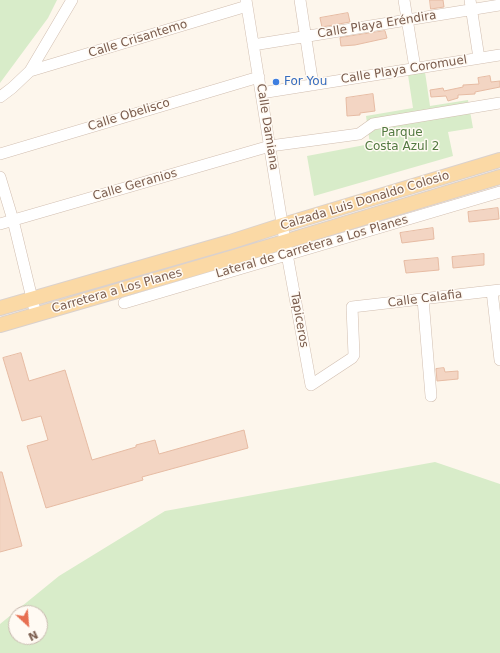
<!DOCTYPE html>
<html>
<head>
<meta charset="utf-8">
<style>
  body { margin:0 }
  #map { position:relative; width:500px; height:653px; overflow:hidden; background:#fdf6ec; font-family:"DejaVu Sans",sans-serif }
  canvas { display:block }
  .north { position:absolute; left:8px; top:605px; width:40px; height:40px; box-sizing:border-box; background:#fffaf3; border:1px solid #cabbb1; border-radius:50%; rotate:154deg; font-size:11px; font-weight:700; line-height:16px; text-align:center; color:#7a5c4d }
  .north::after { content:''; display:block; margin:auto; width:14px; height:18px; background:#e76f51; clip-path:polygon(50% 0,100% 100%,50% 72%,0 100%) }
</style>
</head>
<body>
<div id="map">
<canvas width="500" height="653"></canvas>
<div class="north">N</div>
</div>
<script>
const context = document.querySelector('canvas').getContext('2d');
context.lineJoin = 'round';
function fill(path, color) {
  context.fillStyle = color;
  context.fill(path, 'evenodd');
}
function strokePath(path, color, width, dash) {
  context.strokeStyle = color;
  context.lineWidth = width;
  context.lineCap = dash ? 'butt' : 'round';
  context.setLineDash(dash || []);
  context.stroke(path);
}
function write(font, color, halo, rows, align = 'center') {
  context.font = font + ' "DejaVu Sans",sans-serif';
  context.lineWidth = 3;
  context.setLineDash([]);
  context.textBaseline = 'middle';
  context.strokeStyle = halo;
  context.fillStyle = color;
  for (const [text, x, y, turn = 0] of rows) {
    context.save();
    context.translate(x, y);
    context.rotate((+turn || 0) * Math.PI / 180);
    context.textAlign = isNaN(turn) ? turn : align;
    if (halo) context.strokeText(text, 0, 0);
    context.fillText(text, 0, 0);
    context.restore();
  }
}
const green = new Path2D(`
  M 0,0 L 57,0 L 48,18 L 0,83 Z
  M 425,72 L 430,106 L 468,100 L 473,128 L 448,132 L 453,156 L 314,196 L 307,156 L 370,144 L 366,116 L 413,108 L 408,75 Z
  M 435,462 L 500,484 L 500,653 L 0,653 L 0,624 L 59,576 L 165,511 ZM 16,613 L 40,613 L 40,637 L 16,637 Z`);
const building = new Path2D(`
  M 430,0 L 443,0 L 444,7 L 431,9 Z
  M 348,13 L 350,22 L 322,27 L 320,18 Z
  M 385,31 L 387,38 L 355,45 L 341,46 L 340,38 Z
  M 490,76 L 491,82 L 500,81 L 500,87 L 475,92 L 475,94 L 458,95 L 458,98 L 448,101 L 446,96 L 431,97 L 430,90 L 443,88 L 444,91 L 463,87 L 463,85 L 479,84 L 478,78 Z
  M 373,94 L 375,111 L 360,113 L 360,115 L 347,116 L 346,98 Z
  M 498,208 L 499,219 L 469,222 L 468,212 Z
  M 433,228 L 434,239 L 402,243 L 400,233 Z
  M 484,254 L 484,265 L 453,268 L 452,257 Z
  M 438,258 L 439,270 L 406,273 L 404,261 Z
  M 21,353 L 29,381 L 65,370 L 92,460 L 136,447 L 136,445 L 155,440 L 159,454 L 244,430 L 248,448 L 142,477 L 143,480 L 46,508 L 27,446 L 48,440 L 41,416 L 22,421 L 3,358 Z
  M 444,368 L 445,372 L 458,371 L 458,379 L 437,381 L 436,369 Z
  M 0,472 L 2,472 L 22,546 L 0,552 Z`);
const minor = new Path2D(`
  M 246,0 L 287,254 L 311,385 L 352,358 L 354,355 L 352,307 L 500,290
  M 300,0 L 313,85
  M 404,0 L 415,68
  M 470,0 L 479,58
  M 253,45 L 500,5
  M 30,71 L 247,6
  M 261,93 L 500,55
  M 0,97 L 12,88 L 30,71 L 72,0
  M 0,154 L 259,77
  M 0,177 L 13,220 L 36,315
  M 0,224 L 270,146 L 359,134 L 373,124 L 500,103
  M 492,291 L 500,360
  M 423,299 L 431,396
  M 124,303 L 500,192`);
const major = new Path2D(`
  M 0,308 L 230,242 L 283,225 L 500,160
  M 0,325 L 234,257 L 500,177`);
const markers = [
  [276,82,4,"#3f7fe0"]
];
const streetNames = [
  ["Calle Playa Eréndira",377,25,-9],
  ["Calle Crisantemo",138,39,-17],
  ["Calle Playa Coromuel",404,70,-9],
  ["Calle Obelisco",129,115,-17],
  ["Calle Damiana",267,127,81],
  ["Calle Geranios",135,185,-16],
  ["Calzada Luis Donaldo Colosio",365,201,-17],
  ["Lateral de Carretera a Los Planes",312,247,-16],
  ["Carretera a Los Planes",117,291,-16],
  ["Calle Calafia",425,299,-7],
  ["Tapiceros",299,320,80]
];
const shopNames = [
  ["For You",284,82]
];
const parkNames = [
  ["Parque",402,133],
  ["Costa Azul 2",402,147]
];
fill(green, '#d8ecc9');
fill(building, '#f3d5c3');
strokePath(building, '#e6bba3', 1);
strokePath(minor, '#d1beb0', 12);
strokePath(major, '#dad1cd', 16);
strokePath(minor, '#fff', 11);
strokePath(major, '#fbd9a5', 14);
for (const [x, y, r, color] of markers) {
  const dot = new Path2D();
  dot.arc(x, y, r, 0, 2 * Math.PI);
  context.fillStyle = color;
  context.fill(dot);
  strokePath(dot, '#fffaf3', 1.5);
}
write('12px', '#7a5c4d', '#fffaf3', streetNames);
write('12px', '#366cbe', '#fffaf3', shopNames, 'left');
write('12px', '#537a41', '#fffaf3', parkNames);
</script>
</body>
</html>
